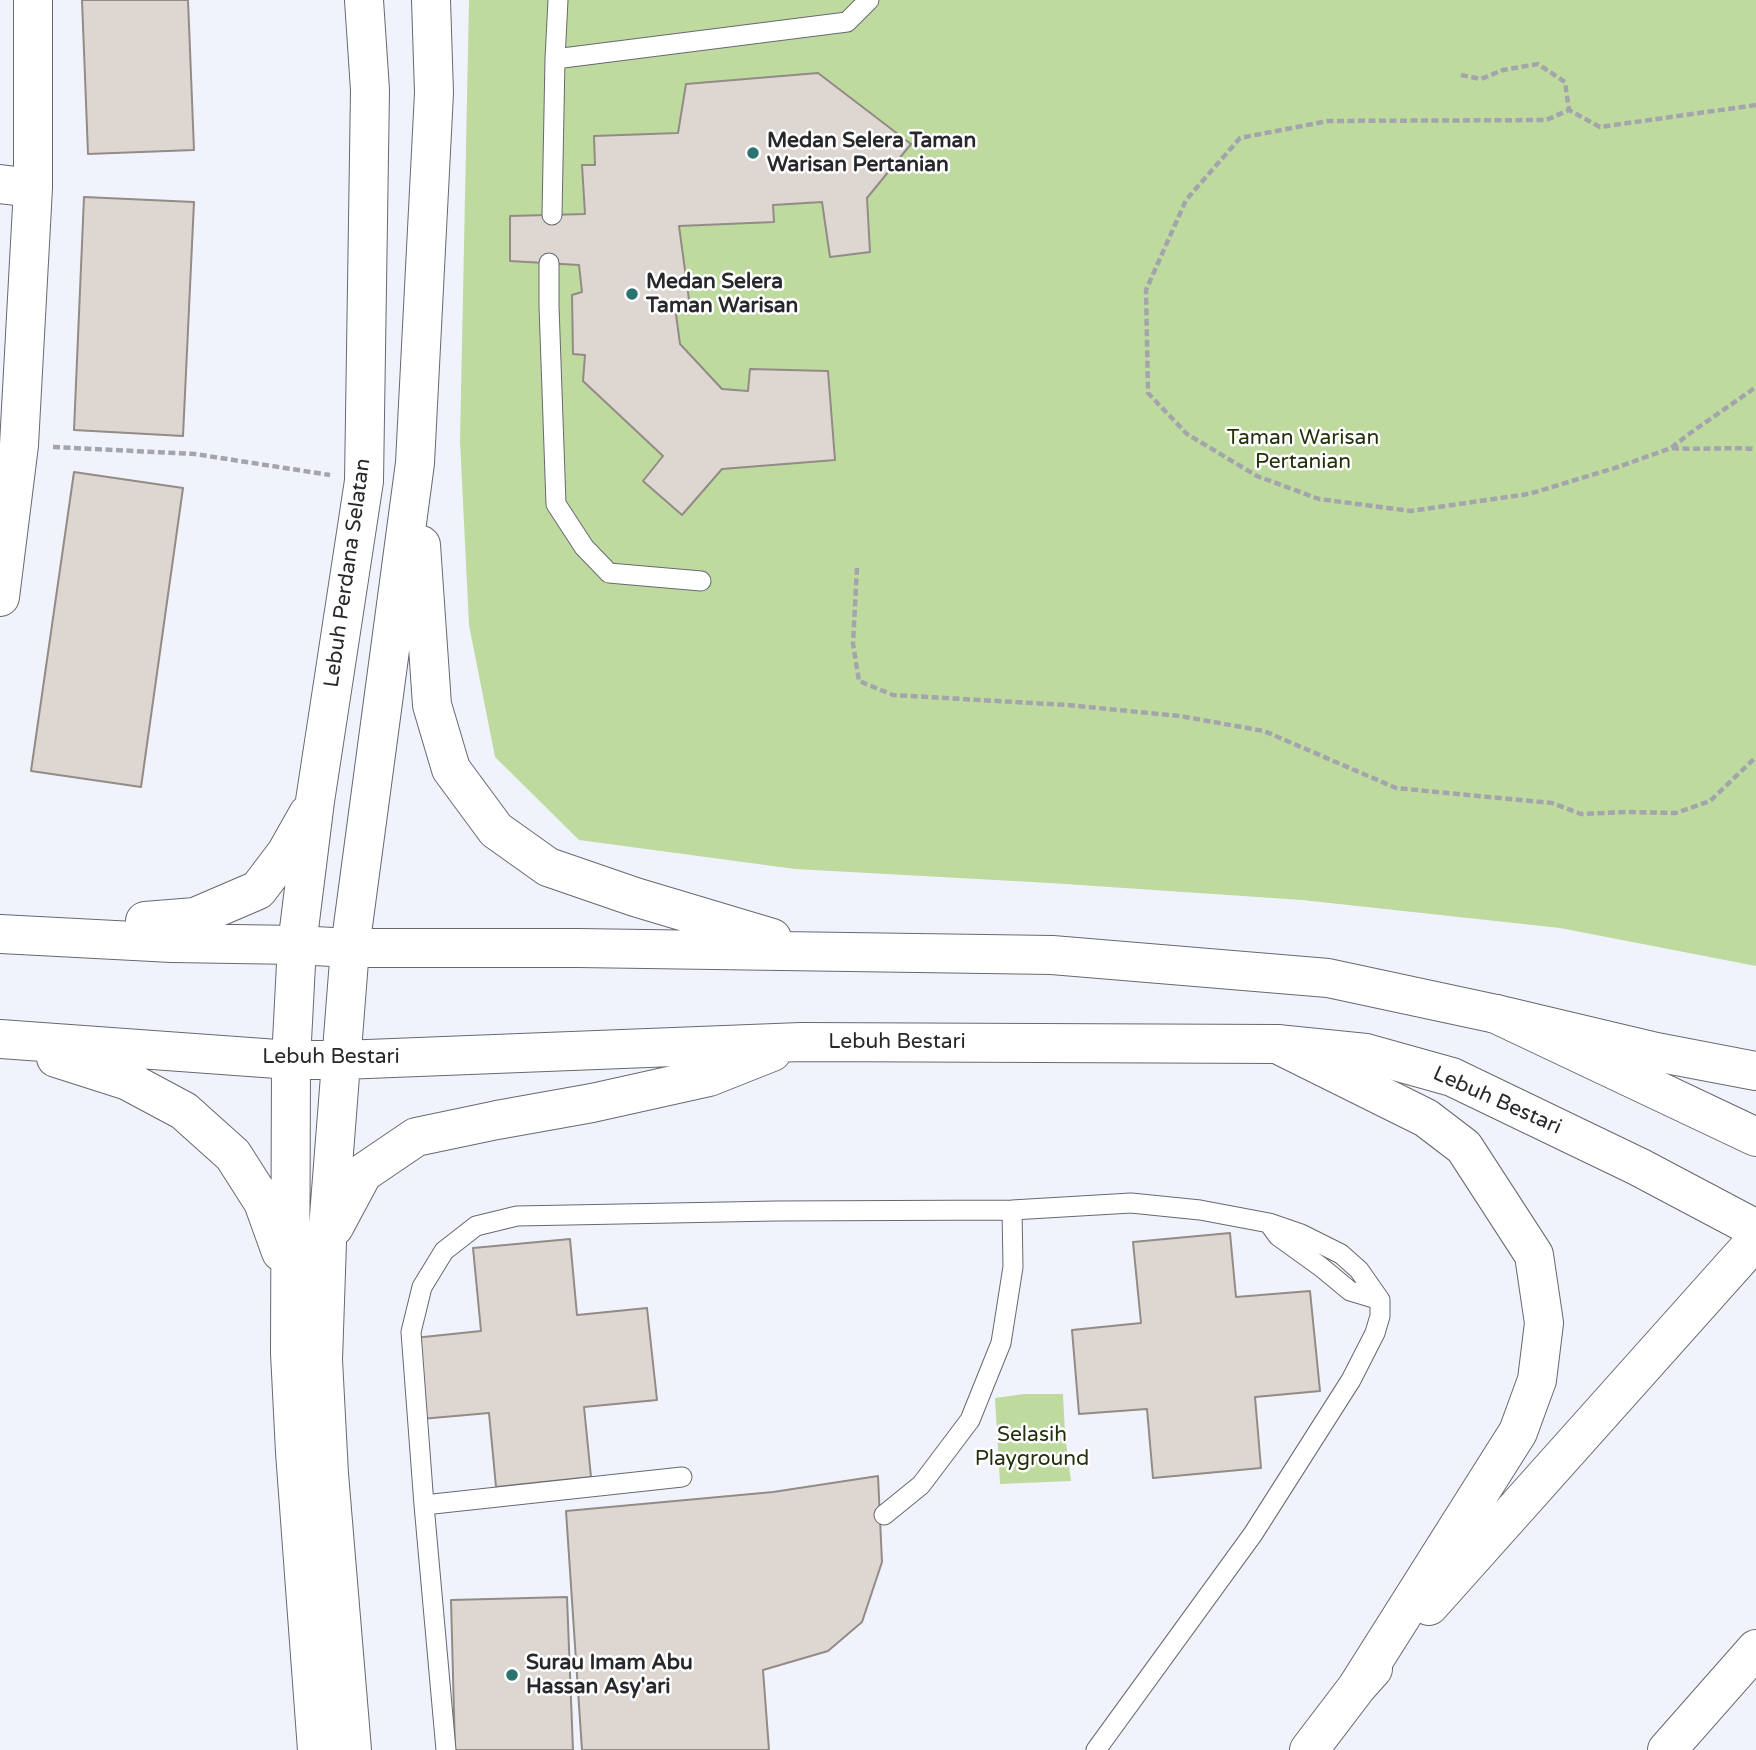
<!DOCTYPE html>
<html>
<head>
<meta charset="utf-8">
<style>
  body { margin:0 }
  canvas { display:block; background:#f1f3fc }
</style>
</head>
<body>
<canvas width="1756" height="1750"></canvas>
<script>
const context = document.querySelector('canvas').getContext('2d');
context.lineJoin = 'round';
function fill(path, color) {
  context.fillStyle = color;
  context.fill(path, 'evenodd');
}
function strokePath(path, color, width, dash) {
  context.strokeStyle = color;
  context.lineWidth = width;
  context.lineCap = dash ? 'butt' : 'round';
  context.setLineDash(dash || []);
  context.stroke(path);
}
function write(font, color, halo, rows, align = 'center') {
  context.font = font + ' "Varela Round",sans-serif';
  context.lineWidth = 5;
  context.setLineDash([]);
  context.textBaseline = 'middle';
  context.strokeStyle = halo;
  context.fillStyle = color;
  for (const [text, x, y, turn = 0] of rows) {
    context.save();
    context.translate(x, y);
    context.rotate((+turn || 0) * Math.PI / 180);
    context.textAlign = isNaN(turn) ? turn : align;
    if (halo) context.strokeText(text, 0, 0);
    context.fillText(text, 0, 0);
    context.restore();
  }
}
const green = new Path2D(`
  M 469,0 L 1756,0 L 1756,966 L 1560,928 L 1302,900 L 1050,883 L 795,869 L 579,840 L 495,757 L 469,625 L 460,441 Z
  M 1024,1394 L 1063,1394 L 1065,1434 L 1071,1481 L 1000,1484 L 995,1398 Z`);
const building = new Path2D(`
  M 82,0 L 188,0 L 194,150 L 88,154 Z
  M 818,73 L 911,144 L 867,198 L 870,252 L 830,257 L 822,202 L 773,205 L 774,222 L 679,226 L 690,307 L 675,307 L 680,344 L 722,389 L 748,391 L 750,369 L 828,371 L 835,460 L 722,469 L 682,515 L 643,481 L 663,456 L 583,381 L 585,355 L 573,354 L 572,295 L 582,292 L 579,265 L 510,261 L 510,216 L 585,214 L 582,165 L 595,165 L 594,136 L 678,133 L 686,84 Z
  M 84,197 L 194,202 L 183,436 L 74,430 Z
  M 74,472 L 183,488 L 141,787 L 31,771 Z
  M 1230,1233 L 1236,1297 L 1310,1291 L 1320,1391 L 1255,1397 L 1261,1468 L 1153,1478 L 1147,1409 L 1079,1414 L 1072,1330 L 1141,1323 L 1133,1242 Z
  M 570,1239 L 577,1315 L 647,1308 L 657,1400 L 584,1407 L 591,1477 L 496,1487 L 489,1413 L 421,1419 L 414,1338 L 481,1331 L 473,1248 Z
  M 878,1476 L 882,1562 L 862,1622 L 828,1651 L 763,1670 L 769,1750 L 582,1750 L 566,1511 L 773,1492 Z
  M 567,1597 L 573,1750 L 455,1750 L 451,1600 Z`);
const path = new Path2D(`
  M 1461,75 L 1481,79 L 1503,70 L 1538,64 L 1565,82 L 1569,110
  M 1756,105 L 1600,127 L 1569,110 L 1546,120 L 1328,121 L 1240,138 L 1186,200 L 1146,290 L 1148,393 L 1187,434 L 1257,476 L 1319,499 L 1411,511 L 1529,494 L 1618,467 L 1671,448 L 1689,434 L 1756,387
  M 53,447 L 195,454 L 330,475
  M 1672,448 C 1700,450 1728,447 1756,449
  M 857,568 L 853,644 L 859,681 L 893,695 L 1067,705 L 1180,716 L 1264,731 L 1396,788 L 1552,803 L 1581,814 L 1628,812 L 1676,813 L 1710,801 L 1756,757`);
const lane = new Path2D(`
  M 555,59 L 847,22 L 869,0
  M 552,215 L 555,59 L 558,0
  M 549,263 L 549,306 L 556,504 L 584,547 L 609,573 L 701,581
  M 1270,1225 L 1278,1236 L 1321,1267 L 1350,1291 L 1380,1300
  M 424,1505 L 682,1477
  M 884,1515 L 921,1485 L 970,1420 L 1001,1343 L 1013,1267 L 1012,1210
  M 446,1750 L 424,1505 L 411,1332 L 422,1287 L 444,1251 L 476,1226 L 517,1216 L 776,1211 L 1012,1210 L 1131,1203 L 1200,1210 L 1269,1223 L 1301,1234 L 1341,1254 L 1359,1270 L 1380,1300 L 1380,1316 L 1375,1333 L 1351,1380 L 1253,1534 L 1096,1750`);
const street = new Path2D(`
  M 0,184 L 33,188
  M 0,597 L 19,445 L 33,188 L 33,0`);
const secondary = new Path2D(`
  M 421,545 L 432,705 L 451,769 L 496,830 L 548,867 L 635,897 L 772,938
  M 145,921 L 195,917 L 258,890 L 286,853 L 308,814
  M 0,934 L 172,943 L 297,945 L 350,948 L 578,948 L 1052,955 L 1328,978 L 1496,1014 L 1756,1137
  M 0,1039 L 291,1060 L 342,1060 L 801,1042 L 1277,1044 L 1366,1053 L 1452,1077 L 1639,1167 L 1756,1229
  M 56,1058 L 128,1081 L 184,1111 L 233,1155 L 263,1202 L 281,1252
  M 334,1227 L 363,1173 L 416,1137 L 497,1120 L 592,1103 L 709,1077 L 772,1052
  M 317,1750 L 295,1452 L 290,1353 L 291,1060 L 297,945 L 315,801 L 364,481 L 370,90 L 364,0
  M 352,1750 L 329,1474 L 323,1360 L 327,1242 L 350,948 L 415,463 L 434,93 L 431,0`);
const primary = new Path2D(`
  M 1496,1014 L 1656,1052 L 1756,1071
  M 1277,1044 L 1426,1118 L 1464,1147 L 1534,1255 L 1544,1323 L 1537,1380 L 1518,1432 L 1357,1687
  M 1429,1606 L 1756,1240
  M 1309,1750 L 1357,1687 L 1373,1669
  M 1667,1750 L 1756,1649`);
const markers = [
  [753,153,7,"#2a7370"],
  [632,294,7,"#2a7370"],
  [512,1675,7,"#2a7370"]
];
const poiNames = [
  ["Medan Selera Taman",767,141],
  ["Warisan Pertanian",767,165],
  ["Medan Selera",646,282],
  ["Taman Warisan",646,306],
  ["Surau Imam Abu",526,1663],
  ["Hassan Asy'ari",526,1687]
];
const parkNames = [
  ["Taman Warisan",1303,438],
  ["Pertanian",1303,462],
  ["Selasih",1032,1435],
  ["Playground",1032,1459]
];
const streetNames = [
  ["Lebuh Perdana Selatan",348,573,-82],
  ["Lebuh Bestari",897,1042],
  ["Lebuh Bestari",331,1057],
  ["Lebuh Bestari",1497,1101,24]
];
fill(green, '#bfda9f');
fill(building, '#ded6d1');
strokePath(building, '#938b86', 2);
strokePath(lane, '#676971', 21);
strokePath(street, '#676971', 40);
strokePath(secondary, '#676971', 40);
strokePath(primary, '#676971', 40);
strokePath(path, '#a4a5ac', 4.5, [7, 3.5]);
strokePath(lane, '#fff', 19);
strokePath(street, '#fff', 38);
strokePath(secondary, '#fff', 38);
strokePath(primary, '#fff', 38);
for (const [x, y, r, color] of markers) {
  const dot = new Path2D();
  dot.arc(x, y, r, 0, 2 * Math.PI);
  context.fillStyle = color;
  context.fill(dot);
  strokePath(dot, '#fff', 2.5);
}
write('bold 21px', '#27282b', '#fff', poiNames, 'left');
write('21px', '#22310b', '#fff', parkNames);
write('21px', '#27282b', '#fff', streetNames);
</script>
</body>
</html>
